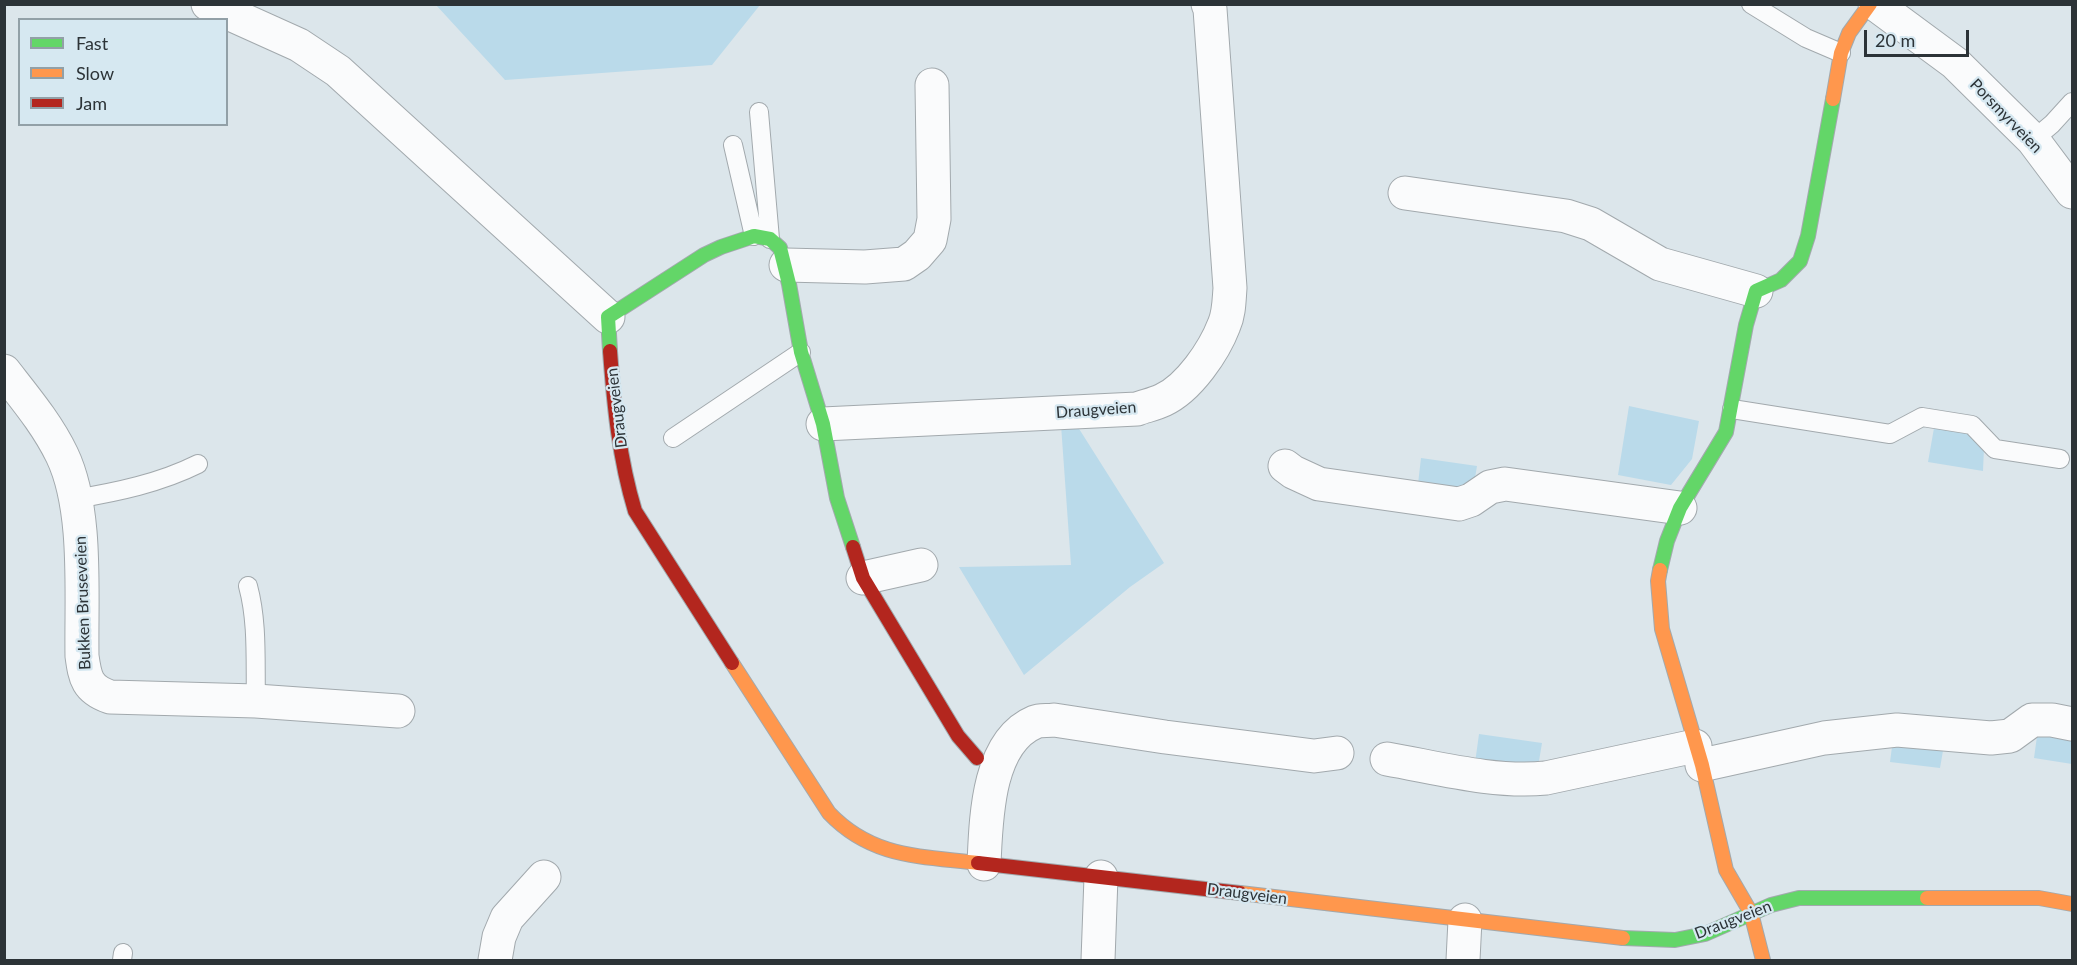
<!DOCTYPE html>
<html>
<head>
<meta charset="utf-8">
<style>
  body { margin:0 }
  #map { position:relative; width:2077px; height:965px; overflow:hidden; background:#dce6eb; font-family:Lato,sans-serif }
  canvas { display:block }
  .frame { position:absolute; inset:0; border:6px solid #2c3337; pointer-events:none }
  .legend { position:absolute; left:18px; top:18px; width:210px; height:108px; box-sizing:border-box; background:#d6e8f1; border:2px solid #92a0a7; margin:0; padding:8px 10px; list-style:none; font-size:18px; color:#2c3337 }
  .legend li { display:flex; align-items:center; gap:12px; height:30px }
  .legend b { width:30px; border:2px solid #92a0a7 }
  .scale { position:absolute; left:1864px; top:30px; width:105px; height:27px; box-sizing:border-box; border:3px solid #2c3337; border-top:0; padding-left:8px; font-size:18px; line-height:21px; white-space:nowrap; color:#2c3337; -webkit-text-stroke:4px #d6e8f1; paint-order:stroke }
</style>
</head>
<body>
<div id="map">
<canvas width="2077" height="965"></canvas>
<div class="frame"></div>
<ul class="legend">
<li><b style="height:8px;background:#63d668"></b>Fast</li>
<li><b style="height:8px;background:#ff974d"></b>Slow</li>
<li><b style="height:8px;background:#b3261e"></b>Jam</li>
</ul>
<div class="scale">20 m</div>
</div>
<script>
const context = document.querySelector('canvas').getContext('2d');
context.lineJoin = 'round';
function fill(path, color) {
  context.fillStyle = color;
  context.fill(path, 'evenodd');
}
function strokePath(path, color, width, dash) {
  context.strokeStyle = color;
  context.lineWidth = width;
  context.lineCap = dash ? 'butt' : 'round';
  context.setLineDash(dash || []);
  context.stroke(path);
}
function write(font, color, halo, rows, align = 'center') {
  context.font = font + ' Lato,sans-serif';
  context.lineWidth = 4.5;
  context.setLineDash([]);
  context.textBaseline = 'middle';
  context.strokeStyle = halo;
  context.fillStyle = color;
  for (const [text, x, y, turn = 0] of rows) {
    context.save();
    context.translate(x, y);
    context.rotate((+turn || 0) * Math.PI / 180);
    context.textAlign = isNaN(turn) ? turn : align;
    if (halo) context.strokeText(text, 0, 0);
    context.fillText(text, 0, 0);
    context.restore();
  }
}
const green = new Path2D(`
  M 436,5 L 760,5 L 712,65 L 505,80 Z
  M 1629,406 L 1699,421 L 1692,459 L 1671,485 L 1618,475 Z
  M 1076,424 L 1164,563 L 1130,587 L 1024,675 L 959,567 L 1071,565 L 1061,425 Z
  M 1934,428 L 1971,434 L 1984,448 L 1983,471 L 1928,462 Z
  M 1421,458 L 1477,466 L 1474,484 L 1465,492 L 1418,484 Z
  M 2038,729 L 2072,735 L 2072,764 L 2034,758 Z
  M 1479,734 L 1542,743 L 1538,767 L 1475,763 Z
  M 1893,739 L 1944,745 L 1940,768 L 1890,762 Z`);
const lane = new Path2D(`
  M 1751,4 L 1806,38 L 1841,53
  M 759,112 L 770,239
  M 2033,140 L 2052,124 L 2072,102
  M 733,145 L 754,236
  M 1732,409 L 1890,434 L 1922,417 L 1972,425 L 1995,449 L 2060,459
  M 673,438 L 801,352
  M 75,499 C 117,492 160,483 198,464
  M 248,586 C 258,623 255,662 256,701
  M 122,960 L 123,953`);
const street = new Path2D(`
  M 208,4 L 299,45 L 338,71 L 608,317
  M 1875,4 L 1955,63 L 2033,140 L 2072,192
  M 1405,193 L 1566,216 L 1591,224 L 1660,264 L 1756,291
  M 786,265 L 865,267 L 904,264 L 917,255 L 930,240 L 934,219 L 932,85
  M 4,371 C 25,398 47,424 62,455 C 88,509 81,595 82,656 C 85,678 87,689 110,697 L 256,701 L 398,711
  M 823,424 L 1137,409 C 1145,406 1155,404 1163,400 C 1189,388 1214,351 1224,325 C 1229,314 1229,301 1230,288 L 1210,9 L 1208,4
  M 1285,466 L 1293,472 L 1319,484 L 1459,504 L 1471,500 L 1490,487 L 1505,484 L 1680,508
  M 863,578 L 921,565
  M 1387,759 C 1439,768 1493,783 1546,778 L 1695,746
  M 1702,765 L 1824,738 L 1897,730 L 1991,738 L 2010,736 L 2032,720 L 2052,720 L 2072,724
  M 984,864 C 986,820 987,742 1035,722 C 1040,720 1048,721 1054,720 L 1165,737 L 1314,756 L 1337,753
  M 495,960 L 499,937 L 507,918 L 544,877
  M 1098,960 L 1101,877
  M 1463,960 L 1465,920`);
const fast = new Path2D(`
  M 610,351 L 608,317 L 704,255 L 721,247 L 754,236 L 770,239 L 780,248 L 789,284 L 801,352 L 823,424 L 837,498 L 853,547
  M 1660,570 L 1667,541 L 1680,508 L 1726,432 L 1746,325 L 1756,291 L 1781,280 L 1800,261 L 1808,236 L 1833,99
  M 1623,938 L 1675,940 L 1705,934 L 1771,905 L 1799,898 L 1927,898`);
const slow = new Path2D(`
  M 1833,99 L 1841,53 L 1849,33 L 1870,4
  M 1660,570 L 1658,581 L 1662,629 L 1702,765 L 1726,870 L 1751,913 L 1763,960
  M 732,663 L 829,813 C 872,858 920,856 978,863
  M 1240,893 L 1623,938
  M 1927,898 L 2039,898 L 2072,904`);
const jam = new Path2D(`
  M 610,351 C 614,405 619,458 635,511 L 732,663
  M 853,547 L 863,578 L 958,736 L 977,758
  M 978,863 L 1240,893`);
const streetNames = [
  ["Porsmyrveien",2006,116,46],
  ["Draugveien",617,408,-97],
  ["Draugveien",1096,410,-4],
  ["Bukken Bruseveien",83,603,-92],
  ["Draugveien",1247,894,7],
  ["Draugveien",1733,920,-21]
];
fill(green, '#badaea');
strokePath(lane, '#a2a9ad', 20);
strokePath(street, '#a2a9ad', 35);
strokePath(fast, '#a2a9ad', 16);
strokePath(slow, '#a2a9ad', 16);
strokePath(jam, '#a2a9ad', 16);
strokePath(lane, '#fafbfc', 18);
strokePath(street, '#fafbfc', 33);
strokePath(fast, '#63d668', 14);
strokePath(slow, '#ff974d', 14);
strokePath(jam, '#b3261e', 14);
write('16px', '#2c3337', '#d6e8f1', streetNames);
</script>
</body>
</html>
